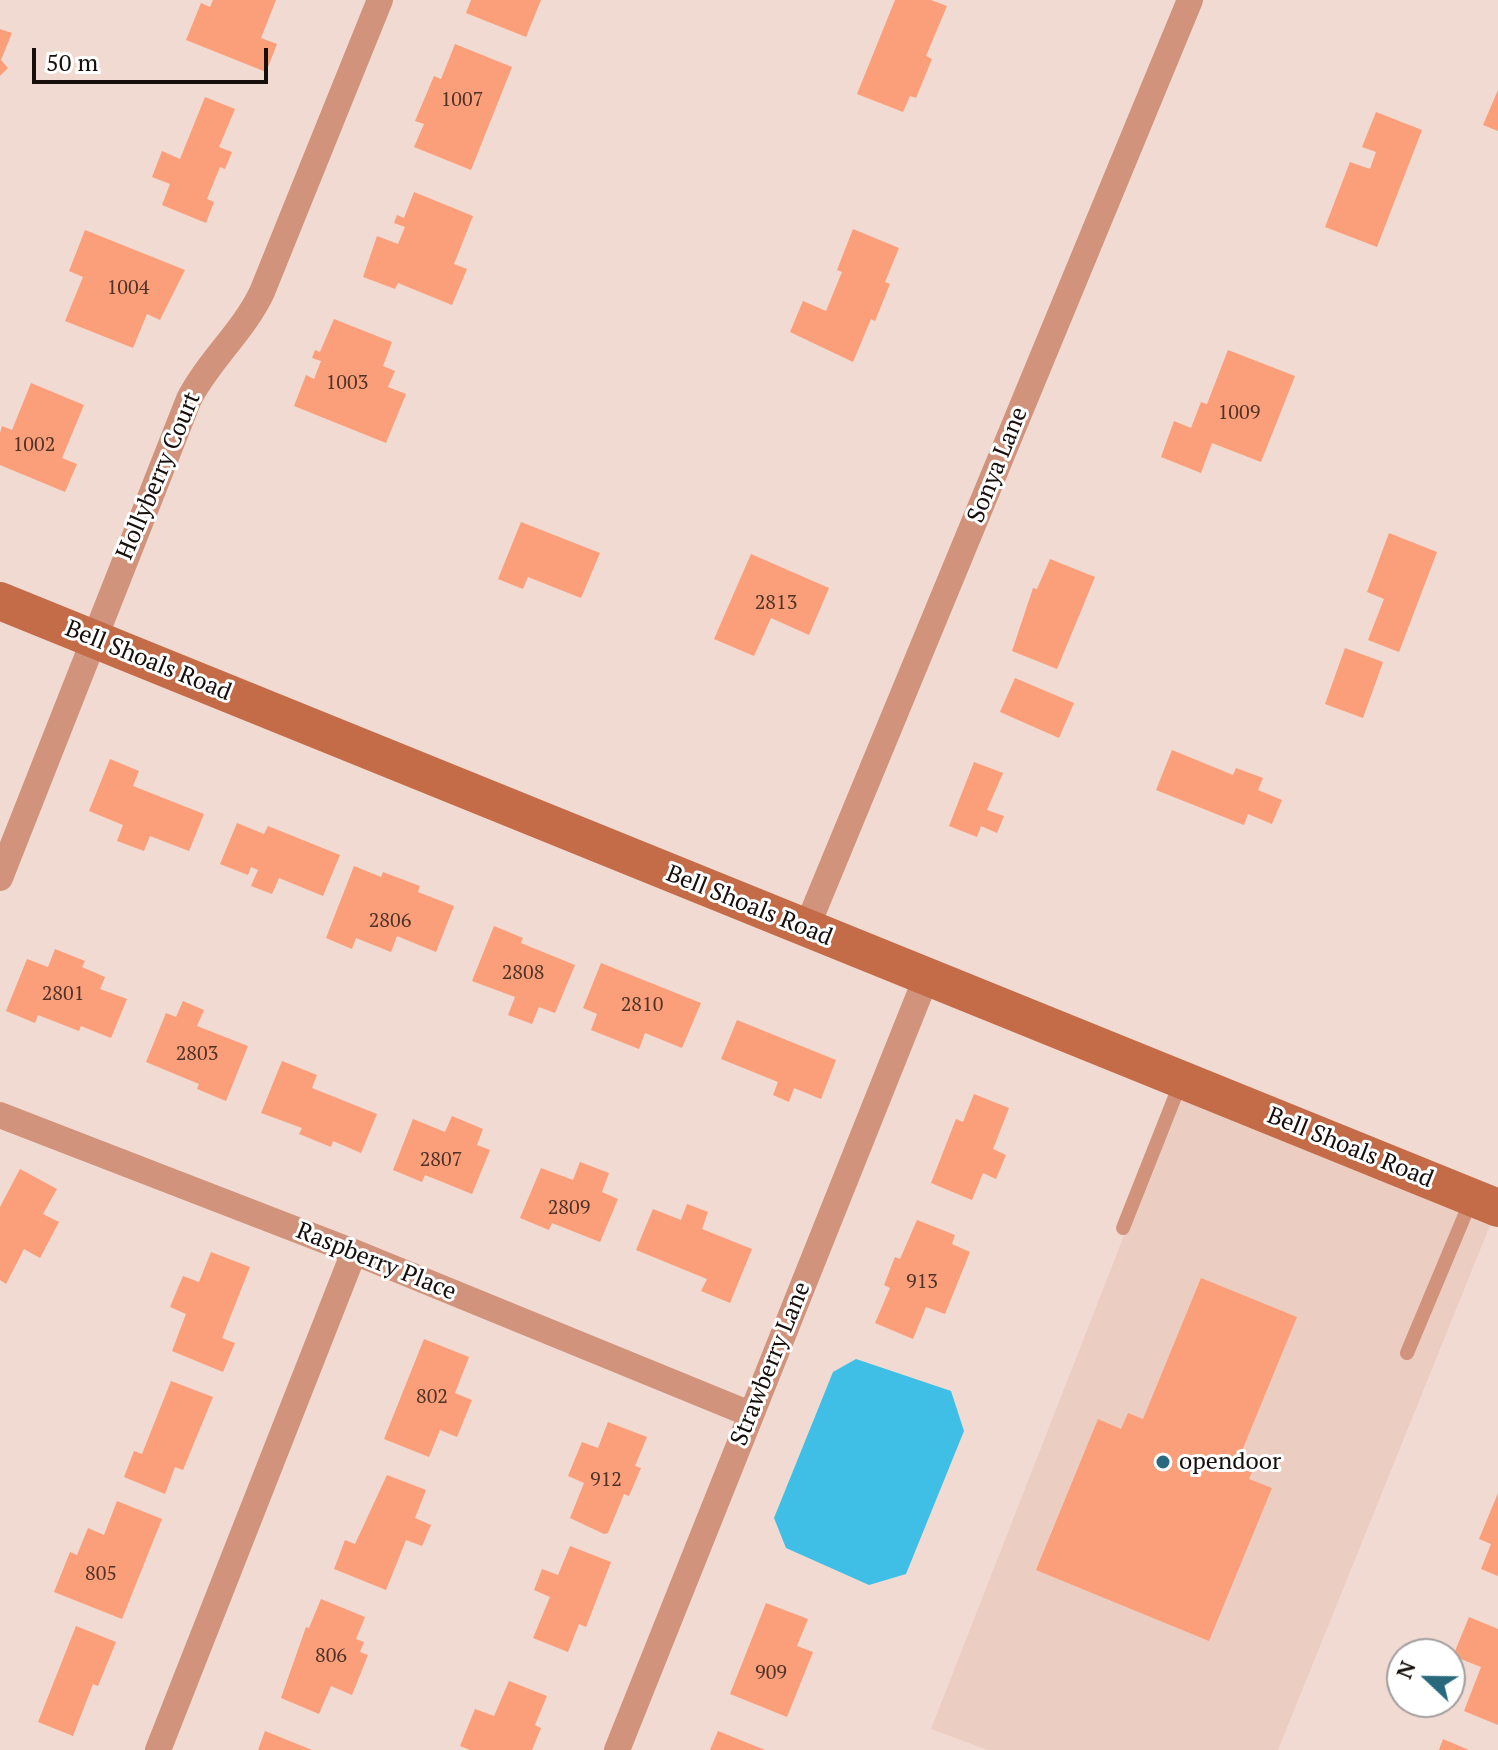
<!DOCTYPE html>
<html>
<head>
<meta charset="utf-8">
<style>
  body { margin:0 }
  #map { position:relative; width:1498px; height:1750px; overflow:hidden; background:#f1dad1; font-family:"PT Serif",serif }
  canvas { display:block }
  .north { position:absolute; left:1386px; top:1638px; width:80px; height:80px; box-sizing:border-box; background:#fff; border:2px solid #a29f9e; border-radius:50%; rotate:292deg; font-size:22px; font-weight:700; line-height:32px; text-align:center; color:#160f0c }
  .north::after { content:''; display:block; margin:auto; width:28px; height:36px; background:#29697e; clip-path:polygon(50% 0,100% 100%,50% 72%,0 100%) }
  .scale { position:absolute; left:32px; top:48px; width:236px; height:36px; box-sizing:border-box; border:4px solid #160f0c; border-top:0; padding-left:10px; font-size:24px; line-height:28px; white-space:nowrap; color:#160f0c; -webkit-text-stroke:6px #fff; paint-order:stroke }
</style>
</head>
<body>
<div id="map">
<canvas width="1498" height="1750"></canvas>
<div class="north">N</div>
<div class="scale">50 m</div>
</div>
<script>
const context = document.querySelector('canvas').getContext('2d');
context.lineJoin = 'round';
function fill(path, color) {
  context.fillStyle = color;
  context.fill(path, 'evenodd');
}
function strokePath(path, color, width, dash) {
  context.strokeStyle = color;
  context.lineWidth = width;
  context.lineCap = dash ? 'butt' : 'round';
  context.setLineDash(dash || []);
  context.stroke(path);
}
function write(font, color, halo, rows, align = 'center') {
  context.font = font + ' "PT Serif",serif';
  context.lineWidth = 6;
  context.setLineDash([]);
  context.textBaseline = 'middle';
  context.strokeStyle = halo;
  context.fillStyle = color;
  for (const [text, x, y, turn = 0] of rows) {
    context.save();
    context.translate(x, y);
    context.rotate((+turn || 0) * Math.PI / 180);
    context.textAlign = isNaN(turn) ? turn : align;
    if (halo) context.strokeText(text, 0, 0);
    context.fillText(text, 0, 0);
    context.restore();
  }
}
const built = new Path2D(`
  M 1179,1095 L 1491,1223 L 1278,1750 L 988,1750 L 931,1729 Z`);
const water = new Path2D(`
  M 856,1359 L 951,1391 L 964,1431 L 906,1574 L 869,1585 L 786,1548 L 774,1518 L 833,1372 Z`);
const building = new Path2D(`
  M 213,0 L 276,0 L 261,38 L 277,44 L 266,72 L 186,40 L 201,3 L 210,7 Z
  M 471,0 L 541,0 L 526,37 L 466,13 Z
  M 895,0 L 931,0 L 947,6 L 926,56 L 932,59 L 916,98 L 910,96 L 903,112 L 857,94 Z
  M 0,29 L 12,33 L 1,60 L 8,68 L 0,76 Z
  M 455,44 L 512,67 L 471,170 L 414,147 L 424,124 L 415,121 L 434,76 L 441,79 Z
  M 1498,90 L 1498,131 L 1483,125 Z
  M 205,97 L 235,109 L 219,147 L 232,152 L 225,169 L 220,167 L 207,199 L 214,202 L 206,223 L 162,205 L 170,184 L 152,177 L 162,151 L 180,159 Z
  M 1376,112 L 1422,130 L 1377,247 L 1325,227 L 1350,162 L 1370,169 L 1376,152 L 1362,147 Z
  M 414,192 L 473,216 L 454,264 L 467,269 L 452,305 L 398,283 L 395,289 L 363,277 L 377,236 L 398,244 L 405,227 L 394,223 L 397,215 L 404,218 Z
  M 853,229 L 899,248 L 885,282 L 890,284 L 875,321 L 871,319 L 853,362 L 790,332 L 803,301 L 826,311 L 842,272 L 837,270 Z
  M 85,230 L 185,270 L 160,320 L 147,314 L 133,348 L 65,321 L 83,277 L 69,271 Z
  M 334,319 L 392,342 L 383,366 L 395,371 L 388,387 L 406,394 L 386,443 L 294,406 L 306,375 L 314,379 L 321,361 L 312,358 L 315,350 L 320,352 Z
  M 1228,350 L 1295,376 L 1261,462 L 1212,443 L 1201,473 L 1161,457 L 1174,421 L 1191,428 L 1201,402 L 1207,404 Z
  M 31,383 L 84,405 L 62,458 L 77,464 L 65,492 L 0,465 L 0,433 L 2,426 L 12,430 Z
  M 521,522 L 600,553 L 581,598 L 528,577 L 523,589 L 498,579 Z
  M 1389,533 L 1437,552 L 1399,652 L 1368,640 L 1384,599 L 1367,592 Z
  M 751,554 L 829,588 L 809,635 L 771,618 L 754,656 L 714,639 Z
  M 1050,559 L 1095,577 L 1057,669 L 1012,651 L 1033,588 L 1037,589 Z
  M 1345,648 L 1383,662 L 1363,718 L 1325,704 Z
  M 1015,678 L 1074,703 L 1059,738 L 1000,712 Z
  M 1172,750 L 1233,775 L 1236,768 L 1263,778 L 1258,790 L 1282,800 L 1272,824 L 1248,814 L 1244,825 L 1156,790 Z
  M 110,759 L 139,771 L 133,786 L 204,814 L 189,851 L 150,836 L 144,851 L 117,841 L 123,825 L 89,811 Z
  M 974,762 L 1003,773 L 987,810 L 1004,816 L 997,833 L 981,826 L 977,837 L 949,826 Z
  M 237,823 L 264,834 L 268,826 L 340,855 L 323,896 L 279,878 L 272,894 L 251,886 L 258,870 L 251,867 L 248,875 L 220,864 Z
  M 354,866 L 381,877 L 383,872 L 420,886 L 418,892 L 454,906 L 436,952 L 397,936 L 391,952 L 356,938 L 352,949 L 326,938 Z
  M 494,926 L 523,938 L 521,943 L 575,965 L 555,1013 L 539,1007 L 532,1024 L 508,1015 L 515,997 L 472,981 Z
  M 55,949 L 85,961 L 82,967 L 105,977 L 100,989 L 127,999 L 111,1038 L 81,1026 L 79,1031 L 38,1015 L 35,1023 L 6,1011 L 27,959 L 48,967 Z
  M 601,963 L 701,1003 L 682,1048 L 645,1033 L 639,1049 L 591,1030 L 597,1014 L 583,1008 Z
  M 183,1001 L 204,1010 L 197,1026 L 248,1046 L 226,1101 L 197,1089 L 199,1084 L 146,1062 L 166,1013 L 176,1017 Z
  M 737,1020 L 836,1060 L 821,1099 L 794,1088 L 789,1102 L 773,1095 L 778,1082 L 721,1059 Z
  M 282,1061 L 317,1075 L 312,1088 L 377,1114 L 361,1153 L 333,1141 L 331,1147 L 299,1134 L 302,1128 L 261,1113 Z
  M 974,1094 L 1009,1108 L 993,1149 L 1006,1155 L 996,1179 L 983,1173 L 972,1200 L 931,1183 L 956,1119 L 963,1122 Z
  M 452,1116 L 483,1129 L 477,1145 L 490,1150 L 472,1194 L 425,1175 L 422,1182 L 393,1170 L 413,1119 L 445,1132 Z
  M 580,1162 L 609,1173 L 602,1192 L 618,1199 L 600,1242 L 552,1223 L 549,1230 L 520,1218 L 541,1168 L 573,1180 Z
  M 20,1169 L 57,1189 L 43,1214 L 59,1222 L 40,1258 L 24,1249 L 6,1284 L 0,1280 L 0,1207 Z
  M 687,1204 L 708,1212 L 702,1229 L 752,1249 L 730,1303 L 701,1291 L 707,1279 L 636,1250 L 653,1209 L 681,1220 Z
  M 917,1220 L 955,1235 L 952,1244 L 970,1252 L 945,1314 L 926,1307 L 913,1339 L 875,1323 L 890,1288 L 884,1285 L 895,1257 L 900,1259 Z
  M 211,1252 L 250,1267 L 222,1338 L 235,1343 L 223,1372 L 172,1351 L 186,1314 L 170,1307 L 183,1276 L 199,1282 Z
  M 1201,1278 L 1297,1317 L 1239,1458 L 1255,1465 L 1249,1479 L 1272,1488 L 1209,1641 L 1036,1570 L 1098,1419 L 1121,1429 L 1128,1413 L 1143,1419 Z
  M 424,1339 L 469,1357 L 455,1393 L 472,1400 L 457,1437 L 440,1430 L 429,1457 L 384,1439 Z
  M 171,1381 L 213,1397 L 183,1470 L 175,1467 L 165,1494 L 124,1477 L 134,1451 L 142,1454 Z
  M 608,1422 L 647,1437 L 635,1466 L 641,1468 L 629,1496 L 624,1494 L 608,1533 L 604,1534 L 570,1518 L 584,1483 L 568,1476 L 582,1442 L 598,1448 Z
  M 387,1475 L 426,1490 L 415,1518 L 431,1525 L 422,1546 L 406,1540 L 386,1590 L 334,1569 L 345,1540 L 355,1544 Z
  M 1498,1493 L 1498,1576 L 1481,1569 L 1491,1544 L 1479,1539 Z
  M 117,1501 L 162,1519 L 122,1619 L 54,1592 L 70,1552 L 77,1555 L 88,1528 L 104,1535 Z
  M 570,1546 L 611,1562 L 586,1627 L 579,1624 L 568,1652 L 533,1638 L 550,1597 L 534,1590 L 542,1569 L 558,1575 Z
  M 321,1599 L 365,1617 L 356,1639 L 364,1642 L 360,1652 L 368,1655 L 352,1695 L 331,1686 L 319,1714 L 281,1698 L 306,1627 L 309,1628 Z
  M 766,1603 L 808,1619 L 797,1646 L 813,1652 L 787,1717 L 730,1694 Z
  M 1469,1617 L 1498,1629 L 1498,1725 L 1464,1711 L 1481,1667 L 1453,1656 Z
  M 76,1626 L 116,1642 L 98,1686 L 93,1684 L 73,1736 L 38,1722 Z
  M 509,1681 L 547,1696 L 535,1725 L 541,1728 L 532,1750 L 470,1750 L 460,1746 L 475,1709 L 494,1716 Z
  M 265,1731 L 312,1750 L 258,1750 Z
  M 718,1731 L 765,1750 L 710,1750 Z
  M 1443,1739 L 1469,1750 L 1439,1750 Z`);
const service = new Path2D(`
  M 1123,1228 L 1182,1079
  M 1407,1353 L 1472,1198`);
const minor = new Path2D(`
  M 0,878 L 189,399 C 209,360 243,332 262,292 L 380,0
  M 806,929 L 1190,0
  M 0,1115 L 354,1252 L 750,1414
  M 158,1750 L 354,1252
  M 617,1750 L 926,978`);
const secondary = new Path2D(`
  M 0,601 L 1498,1208`);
const markers = [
  [1163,1462,8,"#29697e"]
];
const numberNames = [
  ["1007",462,100],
  ["1004",128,288],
  ["1003",347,383],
  ["1009",1239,413],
  ["1002",34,445],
  ["2813",776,603],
  ["2806",390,921],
  ["2808",523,973],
  ["2801",63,994],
  ["2810",642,1005],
  ["2803",197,1054],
  ["2807",441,1160],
  ["2809",569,1208],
  ["913",922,1282],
  ["802",432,1397],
  ["912",606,1480],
  ["805",101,1574],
  ["806",331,1656],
  ["909",771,1673]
];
const streetNames = [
  ["Sonya Lane",998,465,-68],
  ["Hollyberry Court",159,476,-67],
  ["Bell Shoals Road",148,661,22],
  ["Bell Shoals Road",749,906,22],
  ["Bell Shoals Road",1350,1148,22],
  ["Raspberry Place",376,1262,22],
  ["Strawberry Lane",771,1364,-68]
];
const poiNames = [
  ["opendoor",1179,1462]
];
fill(built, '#eccdc2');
fill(water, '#3fbfe6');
fill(building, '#fb9e7a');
strokePath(service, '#d1937c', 14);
strokePath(minor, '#d1937c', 26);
strokePath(secondary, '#c46b48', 38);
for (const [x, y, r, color] of markers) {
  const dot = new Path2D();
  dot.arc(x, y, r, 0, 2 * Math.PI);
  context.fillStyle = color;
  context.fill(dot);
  strokePath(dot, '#fff', 3);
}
write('20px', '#4f3328', null, numberNames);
write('24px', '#160f0c', '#fff', streetNames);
write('24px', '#160f0c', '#fff', poiNames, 'left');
</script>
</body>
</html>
